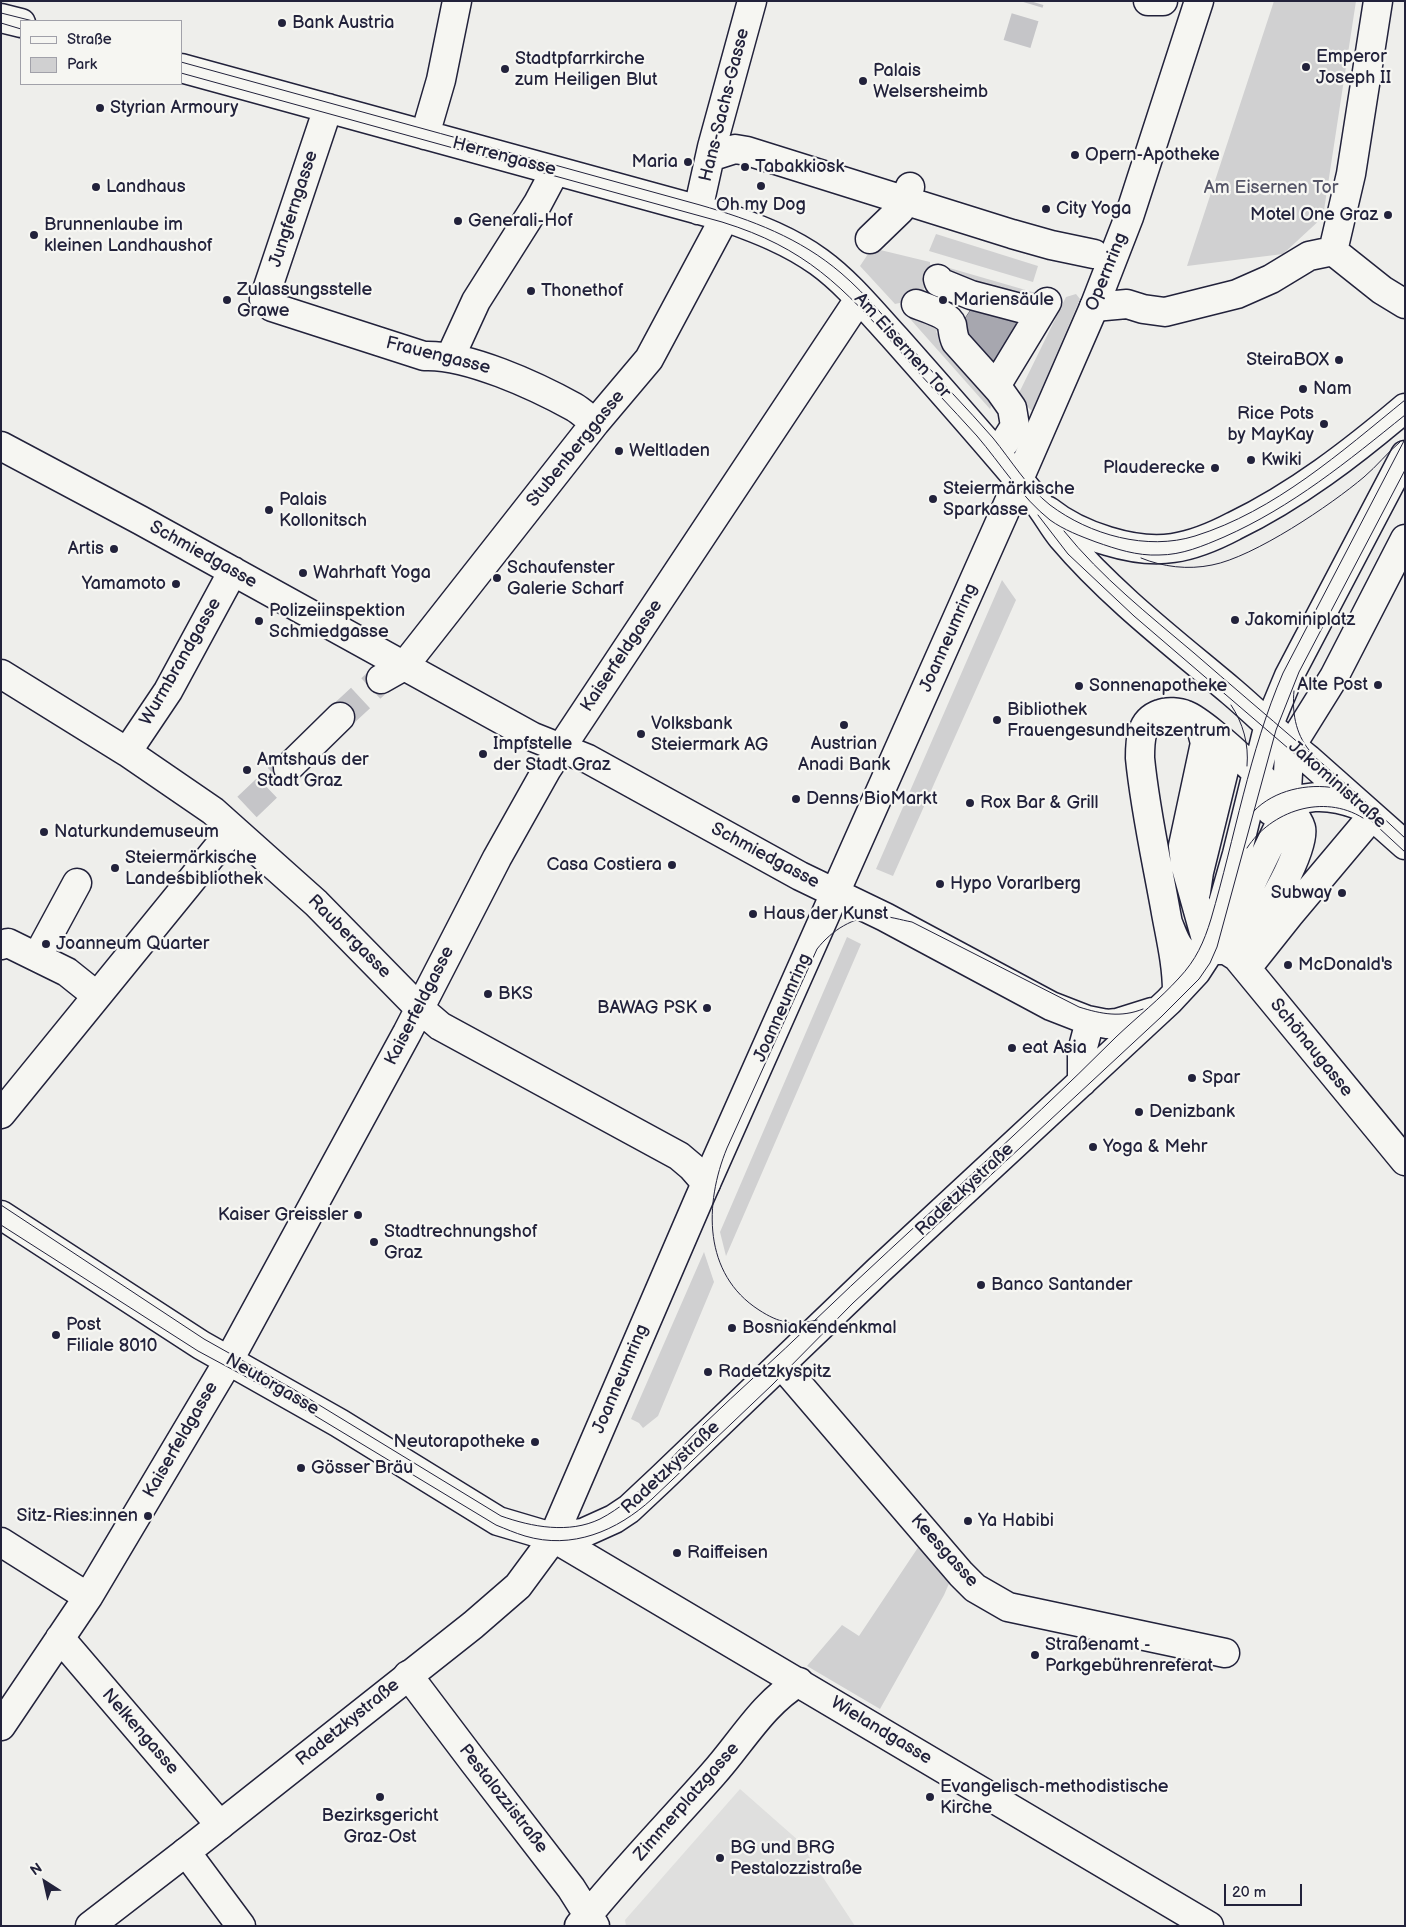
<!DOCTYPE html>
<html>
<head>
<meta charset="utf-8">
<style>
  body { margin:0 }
  #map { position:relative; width:1406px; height:1927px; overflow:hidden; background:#eeeeeb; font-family:"Balsamiq Sans",sans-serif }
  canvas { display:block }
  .frame { position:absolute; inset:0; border:2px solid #22223b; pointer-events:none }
  .legend { position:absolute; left:20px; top:20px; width:162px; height:65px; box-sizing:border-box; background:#f6f6f2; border:1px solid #a1a1a9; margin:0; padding:6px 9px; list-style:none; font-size:15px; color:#22223b }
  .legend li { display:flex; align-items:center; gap:10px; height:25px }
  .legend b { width:25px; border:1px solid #a1a1a9 }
  .north { position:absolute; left:20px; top:1857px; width:50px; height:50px; -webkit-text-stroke:4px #f6f6f2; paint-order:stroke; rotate:325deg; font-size:14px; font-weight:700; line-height:20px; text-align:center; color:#22223b }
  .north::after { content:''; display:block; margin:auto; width:18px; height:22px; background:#22223b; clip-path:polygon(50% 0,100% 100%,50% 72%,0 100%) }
  .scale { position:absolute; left:1224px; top:1884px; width:78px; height:22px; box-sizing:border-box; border:2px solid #22223b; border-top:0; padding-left:6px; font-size:15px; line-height:18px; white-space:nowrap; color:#22223b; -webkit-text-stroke:4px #f6f6f2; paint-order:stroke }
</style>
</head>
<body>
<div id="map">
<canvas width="1406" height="1927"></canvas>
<div class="frame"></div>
<ul class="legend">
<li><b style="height:6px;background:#f6f6f2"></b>Straße</li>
<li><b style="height:14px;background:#d0d0d1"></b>Park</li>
</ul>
<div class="north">N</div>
<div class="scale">20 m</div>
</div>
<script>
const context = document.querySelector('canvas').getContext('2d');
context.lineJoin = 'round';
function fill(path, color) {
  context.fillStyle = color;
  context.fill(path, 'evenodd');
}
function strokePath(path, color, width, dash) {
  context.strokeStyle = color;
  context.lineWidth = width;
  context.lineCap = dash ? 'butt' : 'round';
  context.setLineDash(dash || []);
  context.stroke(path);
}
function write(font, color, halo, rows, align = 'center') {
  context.font = font + ' "Balsamiq Sans",sans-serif';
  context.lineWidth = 4.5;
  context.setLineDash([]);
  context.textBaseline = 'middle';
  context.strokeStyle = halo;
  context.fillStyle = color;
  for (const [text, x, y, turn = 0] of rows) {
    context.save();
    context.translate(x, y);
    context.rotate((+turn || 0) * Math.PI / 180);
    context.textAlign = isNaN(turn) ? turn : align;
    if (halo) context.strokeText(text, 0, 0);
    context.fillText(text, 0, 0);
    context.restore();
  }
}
const built = new Path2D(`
  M 740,1789 L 799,1841 L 855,1926 L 626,1926 L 625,1920 Z`);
const green = new Path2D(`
  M 1274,1 L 1356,1 L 1323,217 L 1283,254 L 1187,266 Z
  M 936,234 L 1038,266 L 1033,282 L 929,251 Z
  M 872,248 L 930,262 L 930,279 L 918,299 L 895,304 L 860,266 Z
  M 939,265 L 1036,293 L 1038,305 L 939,269 Z
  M 1076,294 L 1080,299 L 1032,411 L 1017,397 L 1066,297 Z
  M 917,308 L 943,322 L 936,332 L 994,399 L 990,409 L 904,312 Z
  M 1002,580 L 1016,600 L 893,876 L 876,869 Z
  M 847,937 L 861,944 L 726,1256 L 720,1232 Z
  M 704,1252 L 714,1282 L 658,1416 L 643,1428 L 639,1423 L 631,1419 Z
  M 919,1546 L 951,1579 L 944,1595 L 880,1709 L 807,1666 L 842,1625 L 859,1636 Z`);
const water = new Path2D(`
  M 973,307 L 1020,314 L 1020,322 L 997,366 L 959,328 Z`);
const minorTunnel = new Path2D(`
  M 1017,44 L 1030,1
  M 340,717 L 381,679
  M 247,807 L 288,768`);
const minor = new Path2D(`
  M 1148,1 L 1163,1
  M 1,18 L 21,23
  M 181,68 L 725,217 C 758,229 790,241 819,262 C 848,283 872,313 896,339 C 943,392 989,444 1034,498 C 1045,510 1052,525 1062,537 C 1111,595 1175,644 1232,692 C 1258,714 1282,739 1308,759 L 1405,845
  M 328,108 L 264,299 L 272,307 L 424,356 C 467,354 536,386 574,407 C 581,411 588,418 595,423
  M 425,135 L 441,80 L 457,1
  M 710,157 L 735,149 L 747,151 L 1012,234 L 1051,245 L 1094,254
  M 698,210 L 712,147 L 752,1
  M 870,239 L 900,210 L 910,187
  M 1333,251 L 1351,174 L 1378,1
  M 1333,251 L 1382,290 L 1405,304
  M 938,279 L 939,282 L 971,295 L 1039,313
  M 916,304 C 926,308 948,314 952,325 C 953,331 953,336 956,342 L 1000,391 L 1012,408 L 1015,426 L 1005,442
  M 1094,307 L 1127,304 L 1143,309 L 1165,312 L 1237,294 L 1271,279 L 1309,256 L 1333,251
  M 452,358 L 453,351 L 476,301 L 538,203 L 555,171
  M 996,386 L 1047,302
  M 1,446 L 140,520 L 533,737 L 588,759 L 800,876 L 885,917 L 1051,1006 L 1087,1020 L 1107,1024 L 1117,1023 L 1152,1012
  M 1048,511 C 1079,536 1135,554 1173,548 C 1194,545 1215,536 1234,526 C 1296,496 1352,453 1405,408
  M 1,674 L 127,752 L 213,811 L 316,903 L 419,1008 L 440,1026 L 679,1156 L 692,1167 L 706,1183
  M 381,679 L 404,666 L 595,423 L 649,359 L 725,217
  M 1195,721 L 1202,732 L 1205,743 L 1183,846 L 1185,864 L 1209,950
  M 127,752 L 168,691 L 233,571
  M 288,768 L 340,717
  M 1271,811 C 1303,794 1326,793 1359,805
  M 1196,892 L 1199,872 L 1225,766 L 1226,752 L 1219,740
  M 1168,923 C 1174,937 1178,955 1196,957 C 1201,955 1205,952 1209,950 C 1223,943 1239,940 1251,931 C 1266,920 1306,846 1301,828 C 1295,805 1209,724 1186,715 C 1179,712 1167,711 1160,714 C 1140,721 1140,741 1140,758 C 1145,810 1157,862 1166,913 C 1171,940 1177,965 1177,992
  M 1217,924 L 1237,854 L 1269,724 L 1289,676 L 1405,455
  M 1,945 L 8,943 L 67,972 L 97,996
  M 1209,950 L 1226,950 L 1237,957 L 1405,1161
  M 37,957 L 77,883
  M 1254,959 L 1289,915 L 1363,827
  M 1082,1082 L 1082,1051 L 1090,1021
  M 1,1114 L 233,829
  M 1,1215 L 201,1345 L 339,1423 L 498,1521 L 552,1537 L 583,1533 L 614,1519 L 629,1509 L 661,1479 L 879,1270 L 1169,1001 L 1196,972 L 1244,898 L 1280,824 L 1287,791 L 1289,755 L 1291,746 L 1334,677 L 1405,539
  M 781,1364 L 961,1574 L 975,1588 L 1008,1607 L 1225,1653
  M 1,1542 L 88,1597
  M 60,1638 L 220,1825
  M 408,1675 L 473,1761 L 571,1888 L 595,1926
  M 1,1726 L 88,1597 L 229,1360 L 407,1033 L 497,858 L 547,769 L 859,299
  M 186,1852 L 241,1926
  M 579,1926 C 621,1873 669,1824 713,1774 C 741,1743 763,1703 799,1682`);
const major = new Path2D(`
  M 552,1537 L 1209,1926
  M 90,1926 L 186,1852 L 473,1625 L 518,1586 L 552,1540 L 699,1199 L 1016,486 L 1094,307 L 1129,217 L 1199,1`);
const tram = new Path2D(`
  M 1,13 L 33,21
  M 1,23 L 21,29
  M 181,62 L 700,205 C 752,220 800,238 841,273 C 868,296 890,324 913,350 C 939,380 967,408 993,438 C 1011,460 1027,487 1050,505 C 1090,535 1147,551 1195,536 C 1275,511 1341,452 1405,400
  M 181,73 L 722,222 C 806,248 842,286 899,350 C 924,380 951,407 977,436 C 1001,464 1021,497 1050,520 C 1064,530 1080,536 1096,542 C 1116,549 1137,556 1159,555 C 1182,555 1203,546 1224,537 C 1292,507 1348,461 1405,415
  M 1038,515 L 1068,554 L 1134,616 L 1352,803 L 1405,852
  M 1064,531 C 1101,577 1149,615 1194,653 C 1264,714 1337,774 1405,838
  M 1141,558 C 1163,567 1188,570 1212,565 C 1254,557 1331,505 1364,477 C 1377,466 1387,453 1400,442
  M 1294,691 C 1292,711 1295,733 1309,750
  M 1231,705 C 1243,723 1249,744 1247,766
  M 1254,811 C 1274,790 1308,783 1335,788
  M 1247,848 C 1271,811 1323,793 1363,818
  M 1,1205 L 204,1339 L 293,1389 L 501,1516 C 532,1527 569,1534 600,1519 C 639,1499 672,1456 703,1425 C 739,1390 777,1357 813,1322 C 913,1226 1018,1135 1116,1037 C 1137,1017 1160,999 1179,978 C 1196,960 1204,942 1211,919 C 1235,837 1249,752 1283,673 L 1405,439
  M 1,1225 L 198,1351 L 289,1400 L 496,1525 C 506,1529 515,1533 525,1536 C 572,1550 617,1531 652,1499 L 772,1385 L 853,1303 L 1161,1017 L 1199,979 L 1210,963 L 1217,947 L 1276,730 L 1299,672 L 1405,470
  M 817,1320 C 793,1326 779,1323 759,1310 C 703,1274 704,1204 727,1148 L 817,949 C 832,930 853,917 877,916 C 889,916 901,920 912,922 L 1079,1007 C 1101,1014 1121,1018 1143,1009`);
const markers = [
  [282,23,5,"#22223b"],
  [1306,67,5,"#22223b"],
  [505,69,5,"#22223b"],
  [863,81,5,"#22223b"],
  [100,108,5,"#22223b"],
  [1075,155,5,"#22223b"],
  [688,162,5,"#22223b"],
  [745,167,5,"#22223b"],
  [761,186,5,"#22223b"],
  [96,187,5,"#22223b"],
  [1046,209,5,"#22223b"],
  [1388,215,5,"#22223b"],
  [458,221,5,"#22223b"],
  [34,235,5,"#22223b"],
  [531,291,5,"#22223b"],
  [227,300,5,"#22223b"],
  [943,300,5,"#22223b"],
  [1339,360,5,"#22223b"],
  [1303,389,5,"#22223b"],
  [1324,424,5,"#22223b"],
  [619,451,5,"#22223b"],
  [1251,460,5,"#22223b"],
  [1215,468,5,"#22223b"],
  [933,499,5,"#22223b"],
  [269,510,5,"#22223b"],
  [114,549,5,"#22223b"],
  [303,573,5,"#22223b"],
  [497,578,5,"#22223b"],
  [176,584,5,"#22223b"],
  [1235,620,5,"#22223b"],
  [259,621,5,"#22223b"],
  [1378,685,5,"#22223b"],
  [1079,686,5,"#22223b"],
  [997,720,5,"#22223b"],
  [844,725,5,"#22223b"],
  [641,734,5,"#22223b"],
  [483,754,5,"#22223b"],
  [247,770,5,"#22223b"],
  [796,799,5,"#22223b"],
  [970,803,5,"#22223b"],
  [44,832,5,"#22223b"],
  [672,865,5,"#22223b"],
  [115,868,5,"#22223b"],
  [940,884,5,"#22223b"],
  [1342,893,5,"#22223b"],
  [753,914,5,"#22223b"],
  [46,944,5,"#22223b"],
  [1288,965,5,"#22223b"],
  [488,994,5,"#22223b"],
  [707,1008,5,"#22223b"],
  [1012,1048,5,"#22223b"],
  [1192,1078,5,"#22223b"],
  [1139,1112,5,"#22223b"],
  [1093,1147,5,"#22223b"],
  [358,1215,5,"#22223b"],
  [374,1242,5,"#22223b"],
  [981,1285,5,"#22223b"],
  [732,1328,5,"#22223b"],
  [56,1335,5,"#22223b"],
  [708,1372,5,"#22223b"],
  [535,1442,5,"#22223b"],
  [301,1468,5,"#22223b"],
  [148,1516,5,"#22223b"],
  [968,1521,5,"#22223b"],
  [677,1553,5,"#22223b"],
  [1035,1655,5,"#22223b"],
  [380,1797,5,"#22223b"],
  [930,1797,5,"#22223b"],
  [720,1858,5,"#22223b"]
];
const poiNames = [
  ["Bank Austria",292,23],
  ["Emperor",1316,57],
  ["Joseph II",1316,78],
  ["Stadtpfarrkirche",515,59],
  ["zum Heiligen Blut",515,80],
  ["Palais",873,71],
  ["Welsersheimb",873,92],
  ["Styrian Armoury",110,108],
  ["Opern-Apotheke",1085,155],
  ["Maria",678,162,"right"],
  ["Tabakkiosk",755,167],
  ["Landhaus",106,187],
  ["Oh my Dog",761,205,"center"],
  ["City Yoga",1056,209],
  ["Motel One Graz",1378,215,"right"],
  ["Generali-Hof",468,221],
  ["Brunnenlaube im",44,225],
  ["kleinen Landhaushof",44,246],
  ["Zulassungsstelle",237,290],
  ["Grawe",237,311],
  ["Thonethof",541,291],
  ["Mariensäule",953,300],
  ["SteiraBOX",1329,360,"right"],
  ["Nam",1313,389],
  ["Rice Pots",1314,414,"right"],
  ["by MayKay",1314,435,"right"],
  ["Weltladen",629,451],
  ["Kwiki",1261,460],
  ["Plauderecke",1205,468,"right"],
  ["Steiermärkische",943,489],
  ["Sparkasse",943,510],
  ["Palais",279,500],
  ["Kollonitsch",279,521],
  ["Artis",104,549,"right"],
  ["Schaufenster",507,568],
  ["Galerie Scharf",507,589],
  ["Wahrhaft Yoga",313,573],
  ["Yamamoto",166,584,"right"],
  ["Polizeiinspektion",269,611],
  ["Schmiedgasse",269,632],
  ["Jakominiplatz",1245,620],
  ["Alte Post",1368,685,"right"],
  ["Sonnenapotheke",1089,686],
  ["Bibliothek",1007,710],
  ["Frauengesundheitszentrum",1007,731],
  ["Volksbank",651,724],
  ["Steiermark AG",651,745],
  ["Impfstelle",493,744],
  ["der Stadt Graz",493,765],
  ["Austrian",844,744,"center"],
  ["Anadi Bank",844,765,"center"],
  ["Amtshaus der",257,760],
  ["Stadt Graz",257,781],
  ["Denns BioMarkt",806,799],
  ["Rox Bar & Grill",980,803],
  ["Naturkundemuseum",54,832],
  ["Steiermärkische",125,858],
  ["Landesbibliothek",125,879],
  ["Casa Costiera",662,865,"right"],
  ["Hypo Vorarlberg",950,884],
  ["Subway",1332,893,"right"],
  ["Haus der Kunst",763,914],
  ["Joanneum Quarter",56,944],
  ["McDonald's",1298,965],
  ["BKS",498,994],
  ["BAWAG PSK",697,1008,"right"],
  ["eat Asia",1022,1048],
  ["Spar",1202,1078],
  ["Denizbank",1149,1112],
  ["Yoga & Mehr",1103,1147],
  ["Kaiser Greissler",348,1215,"right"],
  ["Stadtrechnungshof",384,1232],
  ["Graz",384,1253],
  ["Banco Santander",991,1285],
  ["Post",66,1325],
  ["Filiale 8010",66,1346],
  ["Bosniakendenkmal",742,1328],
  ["Radetzkyspitz",718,1372],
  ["Neutorapotheke",525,1442,"right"],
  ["Gösser Bräu",311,1468],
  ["Sitz-Ries:innen",138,1516,"right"],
  ["Ya Habibi",978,1521],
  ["Raiffeisen",687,1553],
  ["Straßenamt -",1045,1645],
  ["Parkgebührenreferat",1045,1666],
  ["Evangelisch-methodistische",940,1787],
  ["Kirche",940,1808],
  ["Bezirksgericht",380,1816,"center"],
  ["Graz-Ost",380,1837,"center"],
  ["BG und BRG",730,1848],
  ["Pestalozzistraße",730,1869]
];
const streetNames = [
  ["Hans-Sachs-Gasse",725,105,-76],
  ["Herrengasse",504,157,15],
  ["Jungferngasse",294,209,-72],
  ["Opernring",1107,272,-68],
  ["Am Eisernen Tor",902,346,48],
  ["Frauengasse",438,356,14],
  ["Stubenberggasse",576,449,-51],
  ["Schmiedgasse",203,555,29],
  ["Joanneumring",949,638,-66],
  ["Kaiserfeldgasse",622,656,-56],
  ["Wurmbrandgasse",181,662,-60],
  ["Jakoministraße",1337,785,41],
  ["Schmiedgasse",765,856,28],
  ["Raubergasse",349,937,45],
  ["Kaiserfeldgasse",420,1006,-63],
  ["Joanneumring",783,1008,-66],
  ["Schönaugasse",1311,1048,51],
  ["Radetzkystraße",965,1190,-43],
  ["Joanneumring",621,1379,-67],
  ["Neutorgasse",272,1385,30],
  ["Kaiserfeldgasse",181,1440,-60],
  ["Radetzkystraße",671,1468,-43],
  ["Keesgasse",944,1551,48],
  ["Radetzkystraße",348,1723,-39],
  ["Wielandgasse",881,1731,31],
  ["Nelkengasse",140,1732,49],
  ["Pestalozzistraße",503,1799,52],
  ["Zimmerplatzgasse",687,1802,-49]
];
const parkNames = [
  ["Am Eisernen Tor",1271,188]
];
fill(built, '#dfdfde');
fill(green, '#d0d0d1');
fill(water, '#a7a7af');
strokePath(water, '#727281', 1);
strokePath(minorTunnel, '#c5c5c8', 28, [28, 14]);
strokePath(minor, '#22223b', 31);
strokePath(major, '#22223b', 31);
strokePath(minor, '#f6f6f2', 28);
strokePath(major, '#f6f6f2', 28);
strokePath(tram, '#22223b', 1);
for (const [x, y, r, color] of markers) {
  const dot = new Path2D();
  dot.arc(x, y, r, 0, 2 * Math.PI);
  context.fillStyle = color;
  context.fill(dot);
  strokePath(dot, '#f6f6f2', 2);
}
write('18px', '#22223b', '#f6f6f2', poiNames, 'left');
write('18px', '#22223b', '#f6f6f2', streetNames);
write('18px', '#565668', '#f6f6f2', parkNames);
</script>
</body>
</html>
